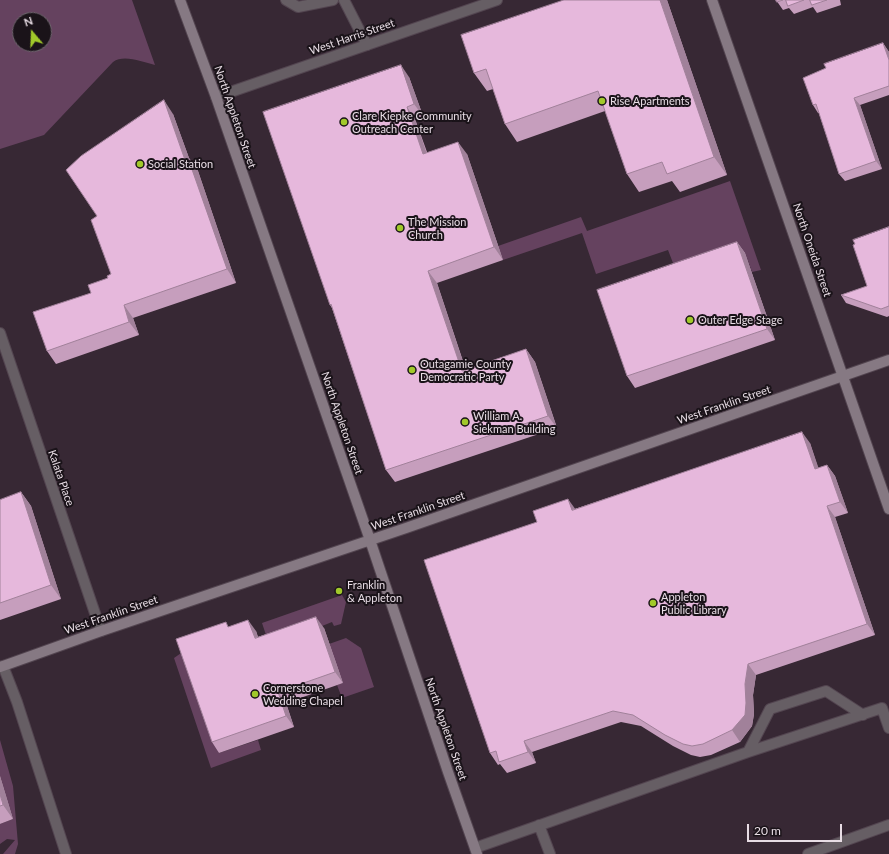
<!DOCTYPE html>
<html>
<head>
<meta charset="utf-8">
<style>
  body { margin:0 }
  #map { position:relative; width:889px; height:854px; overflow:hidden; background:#372834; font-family:Lato,sans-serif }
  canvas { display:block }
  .north { position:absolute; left:12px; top:12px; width:40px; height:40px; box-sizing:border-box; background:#1a1319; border:1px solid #6c646b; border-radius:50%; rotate:341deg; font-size:11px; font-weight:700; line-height:16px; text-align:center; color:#e8dde5 }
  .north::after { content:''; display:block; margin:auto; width:14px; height:18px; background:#a1c92a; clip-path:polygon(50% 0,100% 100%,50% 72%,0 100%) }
  .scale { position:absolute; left:747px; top:824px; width:95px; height:18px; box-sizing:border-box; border:2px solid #e8dde5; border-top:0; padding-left:5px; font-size:12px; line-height:14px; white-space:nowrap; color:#e8dde5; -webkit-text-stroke:3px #1a1319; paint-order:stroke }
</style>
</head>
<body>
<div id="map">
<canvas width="889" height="854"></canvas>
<div class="north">N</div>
<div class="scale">20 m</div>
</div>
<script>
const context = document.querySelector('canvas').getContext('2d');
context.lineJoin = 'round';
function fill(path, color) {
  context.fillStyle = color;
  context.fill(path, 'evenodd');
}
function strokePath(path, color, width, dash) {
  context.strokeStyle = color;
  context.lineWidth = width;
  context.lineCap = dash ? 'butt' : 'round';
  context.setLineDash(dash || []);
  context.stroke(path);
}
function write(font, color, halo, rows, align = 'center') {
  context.font = font + ' Lato,sans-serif';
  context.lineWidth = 4;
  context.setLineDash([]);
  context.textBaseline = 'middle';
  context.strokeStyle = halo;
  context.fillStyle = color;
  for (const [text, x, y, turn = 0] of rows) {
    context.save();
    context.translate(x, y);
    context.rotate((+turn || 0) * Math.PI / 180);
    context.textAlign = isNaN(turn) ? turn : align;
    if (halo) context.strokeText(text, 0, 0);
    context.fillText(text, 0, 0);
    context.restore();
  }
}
const green = new Path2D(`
  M 0,0 L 132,0 L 155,65 C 142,62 124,54 113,62 L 44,135 L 0,149 ZM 20,20 L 44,20 L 44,44 L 20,44 Z
  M 730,181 L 761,270 L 752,272 L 745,253 L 678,276 L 668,250 L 596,274 L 582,233 L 503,260 L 498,246 L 581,217 L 587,231 Z
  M 342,595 L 346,602 L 341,624 L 334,626 L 332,622 L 270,647 L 262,623 Z
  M 346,638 L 361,648 L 374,687 L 342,698 L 337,685 L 343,683 L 329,644 Z
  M 184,651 L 219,753 L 258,740 L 261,750 L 211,768 L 174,658 Z
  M 0,740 L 13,786 L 18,844 L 15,854 L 3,854 L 15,840 L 7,839 L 0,844 L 0,824 L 13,819 L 0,776 Z`);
const lane = new Path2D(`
  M 286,0 L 298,7 L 333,0
  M 344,0 L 367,45
  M 3,666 L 17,702 L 66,854
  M 748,752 L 770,709 L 826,691 L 863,715
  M 539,825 L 550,854
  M 475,848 L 748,752 L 882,708 L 889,728
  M 808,854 L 889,825`);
const street = new Path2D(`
  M 216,97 L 497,0
  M 0,333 L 101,631`);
const secondary = new Path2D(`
  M 180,0 L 216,97 L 370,540 L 448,772 L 477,854
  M 712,0 L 889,509
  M 0,667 L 101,631 L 406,528 L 889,360`);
const wall = new Path2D(`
  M 667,0 L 727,175 L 680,192 L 672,181 L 639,192 L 627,174 L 605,111 L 517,142 L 505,124 L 493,89 L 487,91 L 474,73 Z
  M 776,0 L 840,0 L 841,5 L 817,13 L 813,7 L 794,14 L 789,8 L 783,10 Z
  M 883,43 L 889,52 L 889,95 L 860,105 L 882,169 L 845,181 L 839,174 L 819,113 L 818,113 L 813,105 Z
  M 409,77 L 423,116 L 415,119 L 427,152 L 467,154 L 503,260 L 437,283 L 466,370 L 526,349 L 535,362 L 557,428 L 395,482 L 386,470 L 332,308 L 330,305 Z
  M 173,114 L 189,158 L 198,171 L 236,283 L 133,318 L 139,335 L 56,364 L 47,351 L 91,293 L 111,274 L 97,216 Z
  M 889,227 L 889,316 L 887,317 L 846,303 L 841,295 L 867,286 Z
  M 737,242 L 745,253 L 775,340 L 635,388 L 627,376 Z
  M 810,443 L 818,468 L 827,465 L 835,476 L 848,513 L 835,517 L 875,635 L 756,675 L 753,695 L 754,714 L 752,726 L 740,742 L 711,755 L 700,757 L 691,755 L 673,746 L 641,726 L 621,722 L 532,752 L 536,763 L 507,773 L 500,764 L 498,765 L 490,753 L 575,509 Z
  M 21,492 L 31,506 L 61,599 L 0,620 L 0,500 Z
  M 230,627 L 256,631 L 258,637 L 324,628 L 343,683 L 286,703 L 294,727 L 219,753 L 212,742 Z
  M 0,776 L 13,819 L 0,824 Z`);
const shadedWall = new Path2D(`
  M 660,0 L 667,0 L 727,175 L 714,157 Z
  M 883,43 L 889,52 L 889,60 Z
  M 401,65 L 409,77 L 423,116 L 414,104 Z
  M 854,98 L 860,105 L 882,169 L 876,161 Z
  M 164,100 L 173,114 L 189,158 L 198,171 L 236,283 L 227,269 L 185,160 Z
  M 407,107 L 415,119 L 431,166 L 423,154 Z
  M 458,142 L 467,154 L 503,260 L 494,247 Z
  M 737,242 L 745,253 L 775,340 L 767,329 Z
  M 428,271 L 437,283 L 470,383 L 462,371 Z
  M 124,305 L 133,318 L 139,335 L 129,322 Z
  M 526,349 L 535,362 L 557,428 L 548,416 Z
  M 802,432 L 810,443 L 823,481 L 815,469 Z
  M 827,465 L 835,476 L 848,513 L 840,502 Z
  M 21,492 L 31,506 L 61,599 L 51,585 Z
  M 568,499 L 576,510 L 572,510 Z
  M 827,506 L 835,517 L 875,635 L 867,624 Z
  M 316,617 L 324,628 L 343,683 L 335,672 Z
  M 248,620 L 256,631 L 262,649 L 255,638 Z
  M 748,664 L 756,675 L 753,695 L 754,714 L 752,726 L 740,742 L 732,730 L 745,684 Z
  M 278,692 L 286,703 L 294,727 L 286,716 Z
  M 524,741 L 532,752 L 536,763 L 528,752 Z
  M 0,776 L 13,819 L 3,805 L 0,794 Z`);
const building = new Path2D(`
  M 564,0 L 660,0 L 714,157 L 667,174 L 662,162 L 627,174 L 598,91 L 505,124 L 486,69 L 474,73 L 461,35 Z
  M 776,0 L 783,0 L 777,2 Z
  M 786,0 L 804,0 L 788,6 Z
  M 810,0 L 827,0 L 812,5 Z
  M 883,43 L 889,60 L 889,86 L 854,98 L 876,161 L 839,174 L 816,104 L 813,105 L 803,78 L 826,68 L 824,64 Z
  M 401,65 L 414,104 L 407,107 L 423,154 L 458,142 L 494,247 L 428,271 L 462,371 L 526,349 L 548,416 L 386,470 L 331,304 L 330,305 L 263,112 Z
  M 164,100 L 185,160 L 188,158 L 227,269 L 124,305 L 129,322 L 47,351 L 33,312 L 91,293 L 88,285 L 108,278 L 107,276 L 111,274 L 91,220 L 97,216 L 66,170 L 81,156 Z
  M 889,227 L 889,306 L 881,309 L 841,295 L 867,286 L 853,245 L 855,244 L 853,240 Z
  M 737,242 L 767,329 L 627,376 L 597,290 Z
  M 802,432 L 815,469 L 827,465 L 840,502 L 827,506 L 867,624 L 748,664 L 745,684 L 746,703 L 745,715 L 732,730 L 703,744 L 692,746 L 683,744 L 665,735 L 633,715 L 613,711 L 524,741 L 528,752 L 499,762 L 496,751 L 490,753 L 424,560 L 537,522 L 533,511 L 568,499 L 572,510 Z
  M 21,492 L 51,585 L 0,603 L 0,500 Z
  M 316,617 L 335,672 L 278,692 L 286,716 L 212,742 L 176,639 L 226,622 L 228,627 L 248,620 L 255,638 Z
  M 0,794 L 3,805 L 0,806 Z`);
const markers = [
  [602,101,4,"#a1c92a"],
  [344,122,4,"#a1c92a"],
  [140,164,4,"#a1c92a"],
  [400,228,4,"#a1c92a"],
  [690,320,4,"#a1c92a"],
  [412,370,4,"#a1c92a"],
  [465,422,4,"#a1c92a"],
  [339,591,4,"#a1c92a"],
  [653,603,4,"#a1c92a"],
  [255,694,4,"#a1c92a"]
];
const streetNames = [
  ["West Harris Street",352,37,-19],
  ["North Appleton Street",235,117,71],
  ["North Oneida Street",812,250,71],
  ["West Franklin Street",724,405,-19],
  ["North Appleton Street",342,423,71],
  ["Kalata Place",61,478,71],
  ["West Franklin Street",418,511,-19],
  ["West Franklin Street",111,615,-19],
  ["North Appleton Street",446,729,71]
];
const poiNames = [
  ["Rise Apartments",610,101],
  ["Clare Kiepke Community",352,116],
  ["Outreach Center",352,129],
  ["Social Station",148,164],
  ["The Mission",408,222],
  ["Church",408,235],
  ["Outer Edge Stage",698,320],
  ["Outagamie County",420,364],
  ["Democratic Party",420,377],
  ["William A.",473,416],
  ["Siekman Building",473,429],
  ["Franklin",347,585],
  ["& Appleton",347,598],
  ["Appleton",661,597],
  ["Public Library",661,610],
  ["Cornerstone",263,688],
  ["Wedding Chapel",263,701]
];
fill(green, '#65425f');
strokePath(lane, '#534550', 12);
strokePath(street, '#534550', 12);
strokePath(secondary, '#534550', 12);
strokePath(lane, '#665e64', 10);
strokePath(street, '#665e64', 10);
strokePath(secondary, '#867983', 10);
fill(wall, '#c69ebd');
fill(shadedWall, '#a1819a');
fill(building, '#e6b8dc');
strokePath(building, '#a1819a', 1);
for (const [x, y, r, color] of markers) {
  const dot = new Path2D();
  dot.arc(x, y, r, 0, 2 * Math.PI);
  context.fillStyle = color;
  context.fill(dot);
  strokePath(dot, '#1a1319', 1.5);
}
write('11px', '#e8dde5', '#1a1319', streetNames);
write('11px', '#e8dde5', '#1a1319', poiNames, 'left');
</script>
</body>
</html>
